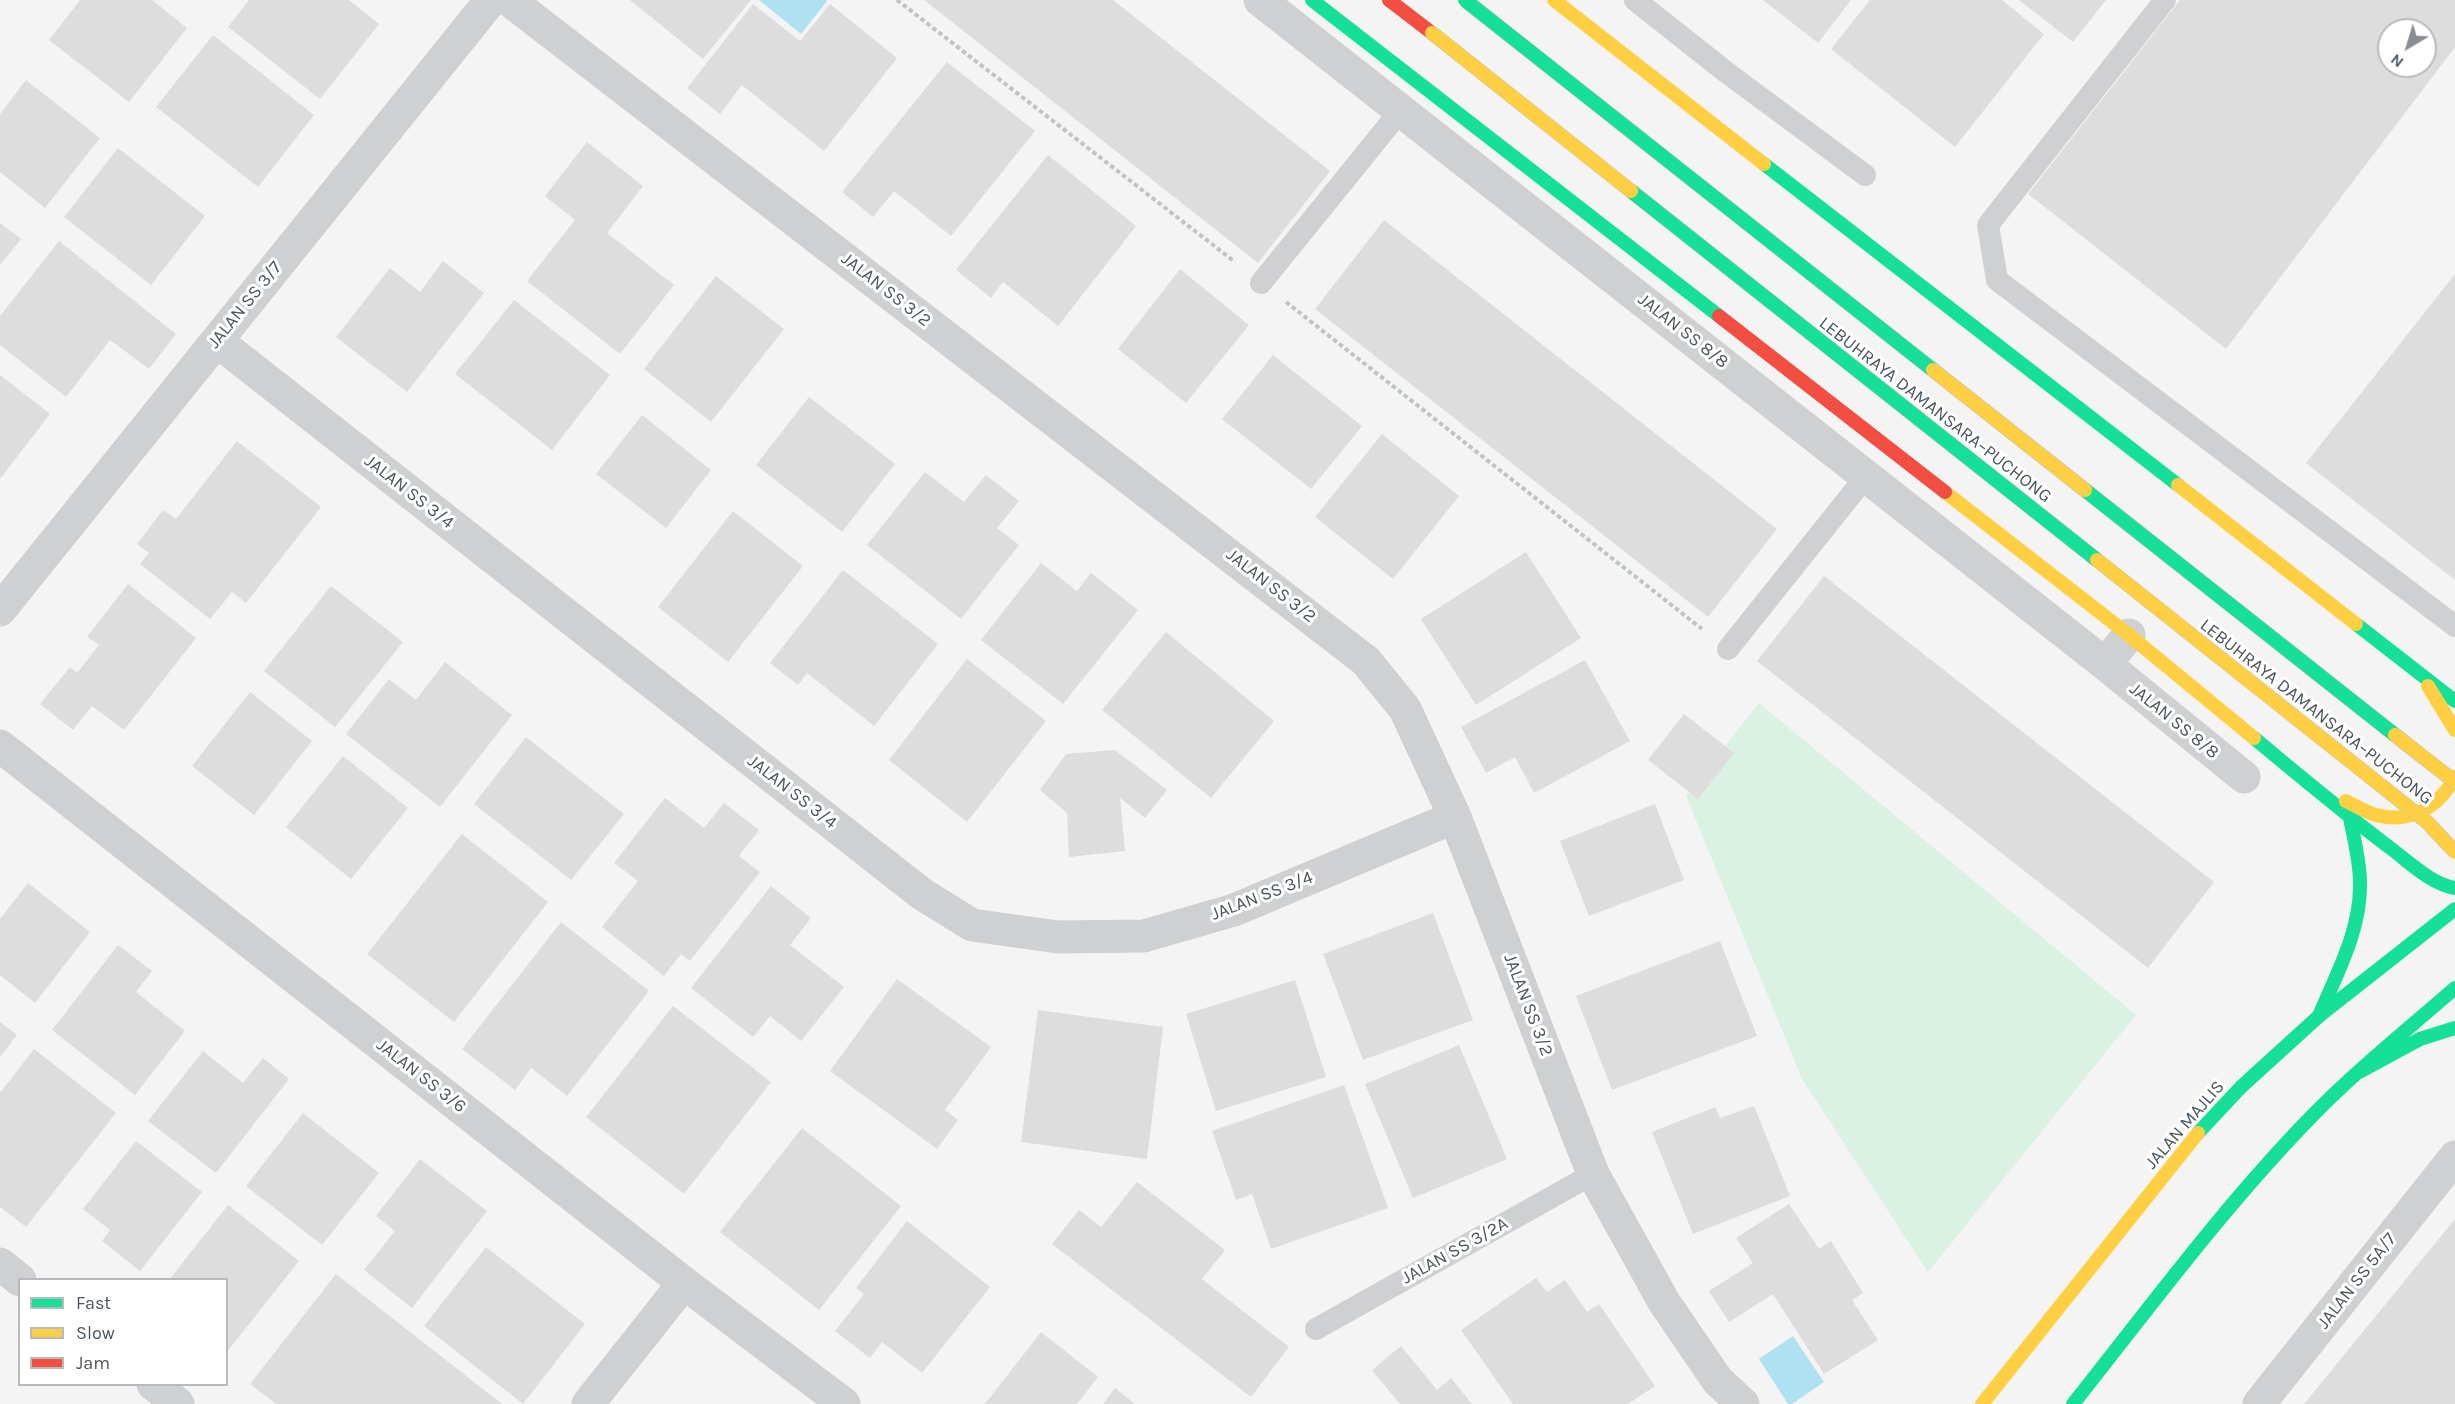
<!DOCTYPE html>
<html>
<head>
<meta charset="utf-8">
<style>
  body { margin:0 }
  #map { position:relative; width:2455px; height:1404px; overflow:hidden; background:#f4f4f4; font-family:Karla,sans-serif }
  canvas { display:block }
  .legend { position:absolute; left:18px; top:1278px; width:210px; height:108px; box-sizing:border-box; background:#fff; border:2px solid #b7bbc0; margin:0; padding:8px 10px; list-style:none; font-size:18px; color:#4a5661 }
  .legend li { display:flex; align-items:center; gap:12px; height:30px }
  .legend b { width:30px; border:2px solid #b7bbc0 }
  .north { position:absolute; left:2377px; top:18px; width:60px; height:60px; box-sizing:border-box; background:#fff; border:2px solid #b7bbc0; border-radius:50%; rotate:218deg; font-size:16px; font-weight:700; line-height:24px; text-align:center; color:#4a5661 }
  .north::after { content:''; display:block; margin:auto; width:21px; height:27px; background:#868d94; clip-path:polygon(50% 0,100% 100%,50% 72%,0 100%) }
</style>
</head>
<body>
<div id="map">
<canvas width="2455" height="1404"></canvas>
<ul class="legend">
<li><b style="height:8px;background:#16e098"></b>Fast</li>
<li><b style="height:8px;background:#ffcf43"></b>Slow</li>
<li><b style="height:8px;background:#f24e42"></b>Jam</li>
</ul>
<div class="north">N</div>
</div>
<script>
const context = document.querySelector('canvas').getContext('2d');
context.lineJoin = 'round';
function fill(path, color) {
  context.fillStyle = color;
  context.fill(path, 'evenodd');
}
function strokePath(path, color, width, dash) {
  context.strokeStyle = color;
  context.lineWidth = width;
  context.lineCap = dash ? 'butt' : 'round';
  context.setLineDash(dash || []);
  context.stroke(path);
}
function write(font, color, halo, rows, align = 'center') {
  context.font = font + ' Karla,sans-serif';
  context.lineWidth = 6;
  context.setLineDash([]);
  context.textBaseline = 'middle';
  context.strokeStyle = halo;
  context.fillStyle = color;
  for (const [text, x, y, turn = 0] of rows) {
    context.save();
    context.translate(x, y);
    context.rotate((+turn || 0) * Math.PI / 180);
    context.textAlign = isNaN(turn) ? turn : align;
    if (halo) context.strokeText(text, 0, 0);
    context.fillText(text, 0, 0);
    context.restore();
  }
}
const green = new Path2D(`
  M 1759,703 L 2136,1015 L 1928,1272 L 1802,1079 L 1686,796 Z`);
const water = new Path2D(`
  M 759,0 L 826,0 L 827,1 L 801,34 Z
  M 1793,1336 L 1824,1382 L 1792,1404 L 1788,1404 L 1759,1359 Z`);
const building = new Path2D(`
  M 80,0 L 152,0 L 187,28 L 129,102 L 49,40 Z
  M 249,0 L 349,0 L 379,24 L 320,99 L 228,27 Z
  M 630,0 L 751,0 L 703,59 Z
  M 924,0 L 1113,0 L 1330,171 L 1258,263 Z
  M 1763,0 L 1851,0 L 1818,43 Z
  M 1870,0 L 2002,0 L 2044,34 L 1955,147 L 1831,49 Z
  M 2019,0 L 2106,0 L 2073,42 Z
  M 2180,0 L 2455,0 L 2455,47 L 2226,349 L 2028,194 ZM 2389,30 L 2425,30 L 2425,66 L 2389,66 Z
  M 753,4 L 800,41 L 830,4 L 897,58 L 824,151 L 742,85 L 720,114 L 687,88 Z
  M 213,35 L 314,115 L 258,187 L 156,107 Z
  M 947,62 L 1035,131 L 951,236 L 894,191 L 873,217 L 842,192 Z
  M 26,80 L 100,138 L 45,208 L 0,172 L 0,114 Z
  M 587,142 L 643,186 L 607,233 L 674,285 L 620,354 L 527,281 L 575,220 L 545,196 Z
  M 118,148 L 205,216 L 151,285 L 64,217 Z
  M 1048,155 L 1136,226 L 1058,326 L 1003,282 L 991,298 L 956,270 Z
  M 1384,220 L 1777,529 L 1708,617 L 1315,309 Z
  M 0,223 L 21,239 L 0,265 Z
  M 59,241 L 176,334 L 149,369 L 110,340 L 66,397 L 0,345 L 0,316 Z
  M 443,261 L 484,293 L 407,392 L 336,337 L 390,268 L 420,292 Z
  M 1180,269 L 1249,325 L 1186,403 L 1118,349 Z
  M 2455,274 L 2455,580 L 2306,463 Z
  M 716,276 L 784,329 L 711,422 L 644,369 Z
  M 514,300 L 610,375 L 552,450 L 455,374 Z
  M 1273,355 L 1362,426 L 1311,489 L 1222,419 Z
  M 0,375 L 50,414 L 0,479 Z
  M 809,397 L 895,464 L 842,532 L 756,465 Z
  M 642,415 L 711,470 L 666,528 L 596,474 Z
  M 1382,434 L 1459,496 L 1393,579 L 1315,517 Z
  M 237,441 L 321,507 L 246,603 L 232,592 L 210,619 L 140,564 L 149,553 L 137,544 L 163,510 L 176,519 Z
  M 925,472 L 964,502 L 986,475 L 1019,501 L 997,528 L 1019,545 L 961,619 L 867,545 Z
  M 733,511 L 803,566 L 728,662 L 658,607 Z
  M 1526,552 L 1581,638 L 1476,705 L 1421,619 Z
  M 1041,563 L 1077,591 L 1091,573 L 1138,610 L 1063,704 L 981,640 Z
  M 843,570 L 938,644 L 874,726 L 807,673 L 798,685 L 770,663 Z
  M 1824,576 L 2214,882 L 2148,968 L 1757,661 Z
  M 128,584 L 196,638 L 124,730 L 92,706 L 73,730 L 40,704 L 70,667 L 77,673 L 99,645 L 87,637 Z
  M 331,586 L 403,642 L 335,727 L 264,671 Z
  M 1166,632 L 1274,721 L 1211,798 L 1102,710 Z
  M 967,659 L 1046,721 L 967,822 L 889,760 Z
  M 1585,660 L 1630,741 L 1534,793 L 1515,757 L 1486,773 L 1461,727 Z
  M 445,662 L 512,715 L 440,807 L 346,734 L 389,679 L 416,700 Z
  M 250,692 L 312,741 L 254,815 L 192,766 Z
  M 1684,714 L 1734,753 L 1698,799 L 1648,760 Z
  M 526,737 L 624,814 L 571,880 L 474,804 Z
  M 1115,750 L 1167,790 L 1145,818 L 1120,798 L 1125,851 L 1069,857 L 1067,813 L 1040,790 L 1066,754 Z
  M 343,756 L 408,808 L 351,879 L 286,827 Z
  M 665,798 L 704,828 L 724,803 L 759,830 L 739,856 L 760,872 L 690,961 L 681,954 L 664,976 L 602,927 L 638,881 L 614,863 Z
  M 1655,804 L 1684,880 L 1589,916 L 1560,841 Z
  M 462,834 L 548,902 L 454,1022 L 367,954 Z
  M 28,883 L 90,932 L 35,1003 L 0,975 L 0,919 Z
  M 771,886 L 811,918 L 790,945 L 844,987 L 801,1041 L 770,1016 L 753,1037 L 691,988 Z
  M 1433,913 L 1473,1020 L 1363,1060 L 1323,954 Z
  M 561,922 L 649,991 L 567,1096 L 531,1068 L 515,1090 L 462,1049 Z
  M 1720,941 L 1757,1036 L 1612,1090 L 1576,996 Z
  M 118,945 L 152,971 L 136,992 L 185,1031 L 135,1095 L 52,1030 Z
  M 897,979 L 991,1047 L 945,1110 L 958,1120 L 937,1149 L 830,1071 Z
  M 1295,980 L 1326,1077 L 1216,1111 L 1186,1014 Z
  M 673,1006 L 771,1082 L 684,1194 L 586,1117 Z
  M 1038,1010 L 1163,1027 L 1147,1159 L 1021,1142 Z
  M 0,1022 L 17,1035 L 0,1057 Z
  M 1459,1045 L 1507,1159 L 1413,1198 L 1365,1084 Z
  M 34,1049 L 116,1113 L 26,1227 L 0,1207 L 0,1093 Z
  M 203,1051 L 243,1083 L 263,1058 L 289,1079 L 216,1173 L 148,1121 Z
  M 1344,1085 L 1388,1208 L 1271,1249 L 1252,1194 L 1236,1200 L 1212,1131 Z
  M 1754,1106 L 1790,1196 L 1693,1234 L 1652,1132 L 1715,1107 L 1720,1118 Z
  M 303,1113 L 379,1173 L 322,1245 L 246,1186 Z
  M 802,1128 L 901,1206 L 819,1310 L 720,1232 Z
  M 136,1141 L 202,1192 L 140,1271 L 102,1241 L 110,1230 L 83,1209 Z
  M 420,1159 L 487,1211 L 412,1308 L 364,1270 L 395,1231 L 376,1216 Z
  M 1137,1182 L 1225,1250 L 1202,1279 L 1289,1347 L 1251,1397 L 1052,1244 L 1079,1210 L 1101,1227 Z
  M 1789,1204 L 1819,1249 L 1831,1241 L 1863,1293 L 1852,1300 L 1878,1340 L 1824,1374 L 1773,1294 L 1729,1322 L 1709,1291 L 1753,1263 L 1736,1238 Z
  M 228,1205 L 299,1261 L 226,1353 L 226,1280 L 169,1280 Z
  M 2455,1219 L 2455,1404 L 2304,1404 Z
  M 907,1221 L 990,1287 L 922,1373 L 882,1342 L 870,1358 L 835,1331 L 864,1294 L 856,1288 Z
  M 486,1247 L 585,1324 L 523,1404 L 424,1326 Z
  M 336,1274 L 502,1404 L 276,1404 L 250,1384 Z
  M 1536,1278 L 1547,1292 L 1565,1280 L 1587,1312 L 1599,1304 L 1655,1386 L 1628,1404 L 1513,1404 L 1461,1330 Z
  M 1041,1332 L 1098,1377 L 1077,1404 L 985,1404 Z
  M 1401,1346 L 1437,1390 L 1451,1378 L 1472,1404 L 1400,1404 L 1372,1370 Z
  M 1115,1388 L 1135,1404 L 1103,1404 Z`);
const path = new Path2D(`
  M 897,0 L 1235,262
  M 1286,302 L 1702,629`);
const lane = new Path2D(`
  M 1635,0 L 1726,72 L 1865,175
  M 2165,0 L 1988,225 L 1997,280 L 2455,626
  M 1261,283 L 1401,110
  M 1728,649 L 1867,475
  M 1316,1329 L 1593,1174`);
const street = new Path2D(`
  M 509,0 L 1366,661 L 1405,709 L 1455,817 L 1593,1174 L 1664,1302 L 1718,1381 L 1743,1404
  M 1260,0 L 2105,664 L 2129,635
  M 217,341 L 922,894 L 972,925 L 1058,937 L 1144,936 L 1234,910 L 1455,817
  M 0,610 L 491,0
  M 2105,664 L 2244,777
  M 0,746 L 684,1283 L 844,1404
  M 0,1264 L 20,1280
  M 153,1384 L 178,1404
  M 588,1404 L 684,1283
  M 2259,1404 L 2455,1157`);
const fast = new Path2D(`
  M 1312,0 L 1719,316
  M 1764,164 L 2178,485
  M 2356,624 L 2455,701
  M 2254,738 C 2300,776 2345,814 2393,850 C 2411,864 2432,884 2455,888
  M 2319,1016 C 2337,973 2361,930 2360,883 C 2360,861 2354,839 2350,818
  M 2359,1072 L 2420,1039 L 2455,1028
  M 2198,1133 L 2241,1087 L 2319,1016 L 2455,909
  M 2073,1404 C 2150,1307 2225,1205 2312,1116 C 2357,1070 2407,1030 2455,988`);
const slow = new Path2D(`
  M 1554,0 L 1764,164
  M 2178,485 L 2356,624
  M 1945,492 L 2129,635 L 2254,738
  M 2428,686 L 2455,730
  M 2346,801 C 2356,806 2366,812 2376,815 C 2411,824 2439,807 2455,777
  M 1982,1404 L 2198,1133`);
const jam = new Path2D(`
  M 1389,0 L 1432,33
  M 1719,316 L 1945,492`);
const fastBridge = new Path2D(`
  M 1465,0 L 1933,370
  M 1631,191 L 2097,560
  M 2085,490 L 2395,735`);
const slowBridge = new Path2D(`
  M 1432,33 L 1631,191
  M 1933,370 L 2085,490
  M 2097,560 L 2427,822 L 2455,852
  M 2395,735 L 2455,782`);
const streetNames = [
  ["JALAN SS 3/2",886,290,38],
  ["JALAN SS 3/7",245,305,-51],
  ["JALAN SS 8/8",1683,331,38],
  ["LEBUHRAYA DAMANSARA–PUCHONG",1935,410,38],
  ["JALAN SS 3/4",409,492,38],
  ["JALAN SS 3/2",1271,586,38],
  ["LEBUHRAYA DAMANSARA–PUCHONG",2316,712,38],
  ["JALAN SS 8/8",2174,721,39],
  ["JALAN SS 3/4",792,792,38],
  ["JALAN SS 3/4",1262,896,-21],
  ["JALAN SS 3/2",1528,1005,69],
  ["JALAN SS 3/6",421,1076,38],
  ["JALAN MAJLIS",2185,1125,-49],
  ["JALAN SS 3/2A",1455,1251,-29],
  ["JALAN SS 5A/7",2357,1281,-52]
];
fill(green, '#d9f2e3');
fill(water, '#aee2f0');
fill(building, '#ddddde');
strokePath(path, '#bcc7c4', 4, [4.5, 3]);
strokePath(lane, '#ced0d2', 22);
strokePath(street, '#ced0d2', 33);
strokePath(fast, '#16e098', 14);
strokePath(slow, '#ffcf43', 14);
strokePath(jam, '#f24e42', 14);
strokePath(fastBridge, '#b9bec3', 15, []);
strokePath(slowBridge, '#b9bec3', 15, []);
strokePath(fastBridge, '#16e098', 14);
strokePath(slowBridge, '#ffcf43', 14);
write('18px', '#4a5661', '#fff', streetNames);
</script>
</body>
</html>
